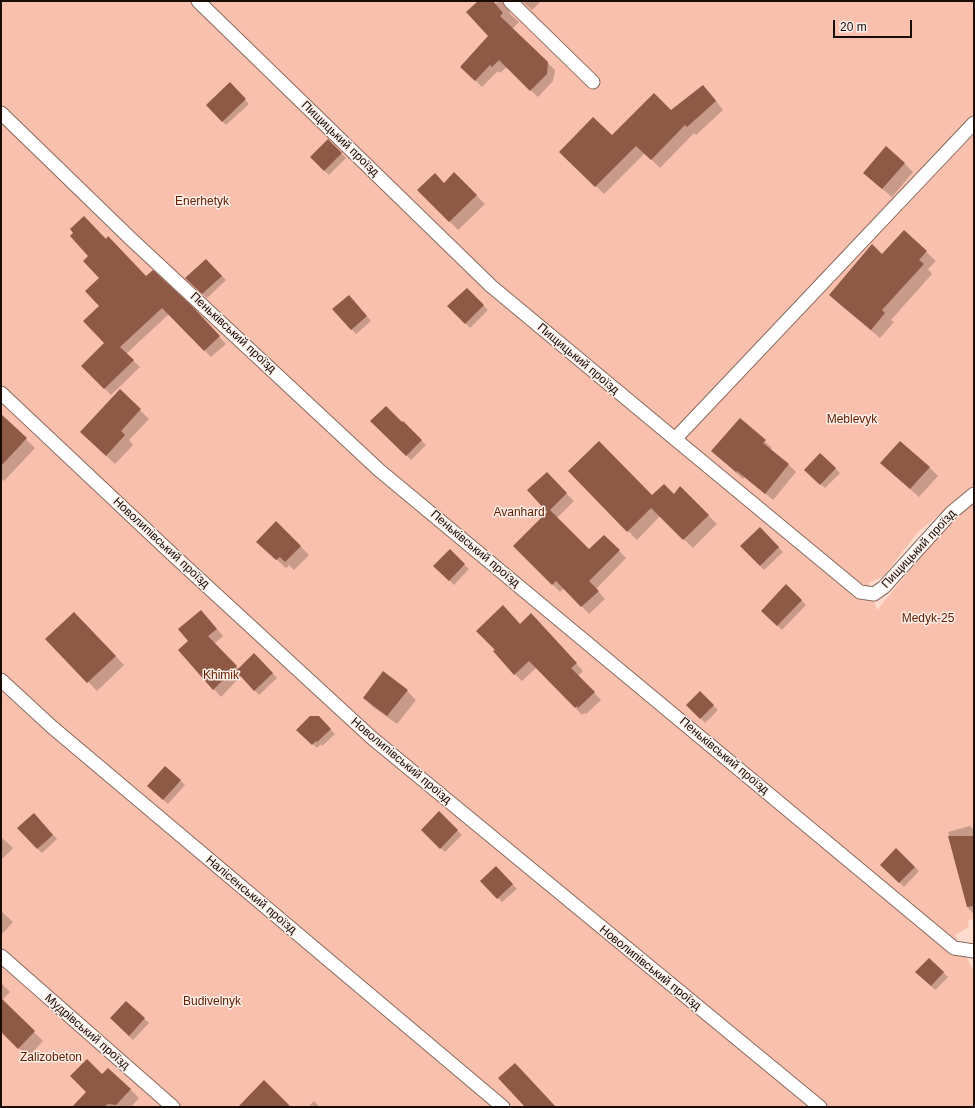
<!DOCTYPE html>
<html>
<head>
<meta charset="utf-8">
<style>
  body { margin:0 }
  #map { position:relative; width:975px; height:1108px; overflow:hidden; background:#ffdbce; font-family:Arial,sans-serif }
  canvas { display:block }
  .frame { position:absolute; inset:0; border:2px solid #170c08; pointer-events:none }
  .scale { position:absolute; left:833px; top:20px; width:79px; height:18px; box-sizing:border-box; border:2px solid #170c08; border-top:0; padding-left:5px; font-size:12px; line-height:14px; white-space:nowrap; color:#170c08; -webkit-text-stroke:3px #fceee8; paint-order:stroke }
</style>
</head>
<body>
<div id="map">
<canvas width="975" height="1108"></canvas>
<div class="frame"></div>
<div class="scale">20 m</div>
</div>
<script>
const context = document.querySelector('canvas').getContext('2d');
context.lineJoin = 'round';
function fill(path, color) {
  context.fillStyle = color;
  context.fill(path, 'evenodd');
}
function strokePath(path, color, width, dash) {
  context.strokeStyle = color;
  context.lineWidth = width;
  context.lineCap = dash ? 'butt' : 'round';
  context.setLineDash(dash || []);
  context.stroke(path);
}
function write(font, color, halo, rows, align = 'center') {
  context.font = font + ' Arial,sans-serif';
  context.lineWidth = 3;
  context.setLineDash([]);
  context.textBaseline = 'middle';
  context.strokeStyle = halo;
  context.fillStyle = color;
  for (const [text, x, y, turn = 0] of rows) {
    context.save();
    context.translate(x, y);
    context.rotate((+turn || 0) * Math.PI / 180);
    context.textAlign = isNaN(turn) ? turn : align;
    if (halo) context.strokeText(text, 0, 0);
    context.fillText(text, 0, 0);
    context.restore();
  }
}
const green = new Path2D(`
  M 1,1 L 974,1 L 974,486 L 917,533 L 884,576 L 869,583 L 877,610 L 950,522 L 974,502 L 974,919 L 968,920 L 969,927 L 955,935 L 974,972 L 974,1107 L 1,1107 Z`);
const shadow = new Path2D(`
  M 480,1 L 492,1 L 495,4 L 499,1 L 514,1 L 509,6 L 509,11 L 511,15 L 519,22 L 512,29 L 555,70 L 553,81 L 538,97 L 507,67 L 500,73 L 498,71 L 482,87 L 461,66 L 490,36 Z
  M 522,1 L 541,1 L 532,10 Z
  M 230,84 L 249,104 L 226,125 L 207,105 Z
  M 702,86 L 711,94 L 723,110 L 696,135 L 694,133 L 660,168 L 645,153 L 604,194 L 561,152 L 612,137 L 671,111 Z
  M 328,140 L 346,158 L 329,175 L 311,157 Z
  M 904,163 L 913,172 L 892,197 L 874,182 Z
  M 454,173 L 485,204 L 458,230 L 419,190 L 444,184 Z
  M 904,232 L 936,261 L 928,269 L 932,274 L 891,320 L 894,322 L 880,338 L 839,304 L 830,295 L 882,255 Z
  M 106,240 L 146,277 L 198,314 L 226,344 L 211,357 L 169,314 L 126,354 L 140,367 L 111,395 L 82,366 L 105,343 L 100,306 L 101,278 Z
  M 206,260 L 226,280 L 207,298 L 186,278 Z
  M 467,289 L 488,310 L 470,328 L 449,306 Z
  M 353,300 L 371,321 L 356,334 L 334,309 Z
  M 120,391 L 149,419 L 129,440 L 133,445 L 115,464 L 91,441 Z
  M 3,417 L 35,448 L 4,481 L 1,478 L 1,419 Z
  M 740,419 L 772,448 L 770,450 L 789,465 L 796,472 L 773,500 L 745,477 L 743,479 L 712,451 Z
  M 372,421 L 402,424 L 403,423 L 426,445 L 411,460 Z
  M 820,454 L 840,473 L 825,488 L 810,474 Z
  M 929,467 L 938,476 L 919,497 L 891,472 Z
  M 569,471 L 652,497 L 674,495 L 680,488 L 717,524 L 693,548 L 660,516 L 637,540 Z
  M 554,481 L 574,501 L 557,518 L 589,550 L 604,536 L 626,558 L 596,589 L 605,599 L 589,614 L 564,588 L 560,592 L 514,546 L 549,512 Z
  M 276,522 L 309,555 L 294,570 L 289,565 L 286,568 L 266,550 Z
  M 760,528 L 783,552 L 764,570 L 741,546 Z
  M 450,551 L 469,569 L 454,585 L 435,566 Z
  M 786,585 L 806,605 L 782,630 L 762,611 Z
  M 201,611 L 223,636 L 214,644 L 239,669 L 254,655 L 277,678 L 259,695 L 241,676 L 221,697 L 179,650 L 190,641 Z
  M 83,622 L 124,665 L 97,691 L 47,639 Z
  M 538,622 L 583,671 L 578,676 L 601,700 L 586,714 L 584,713 L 582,715 L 537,667 L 522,681 L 515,674 L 520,625 Z
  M 407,691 L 416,700 L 397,724 L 373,707 L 364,698 Z
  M 700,693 L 718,710 L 705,723 L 688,705 Z
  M 318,717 L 335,734 L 322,746 L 321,744 L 317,748 L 298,730 Z
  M 165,767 L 185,785 L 168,804 L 153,790 Z
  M 439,813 L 462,835 L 445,852 L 422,830 Z
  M 38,818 L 57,839 L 42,853 L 37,848 Z
  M 970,826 L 974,830 L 974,914 L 968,908 L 948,832 Z
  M 1,837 L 13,848 L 1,860 Z
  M 896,849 L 919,871 L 904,887 L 882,865 Z
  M 496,867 L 517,889 L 502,902 L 481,881 Z
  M 1,911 L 13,922 L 1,935 Z
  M 929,959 L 948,977 L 935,990 L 917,972 Z
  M 1,983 L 10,992 L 1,1001 Z
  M 126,1002 L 149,1023 L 133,1040 L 111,1018 Z
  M 5,1004 L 43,1041 L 28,1057 L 1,1031 L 1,1008 Z
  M 102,1076 L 130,1089 L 139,1098 L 131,1107 L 89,1107 Z
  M 314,1101 L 320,1107 L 308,1107 Z`);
const building = new Path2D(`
  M 478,1 L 493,1 L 503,13 L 500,16 L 548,62 L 547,74 L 530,91 L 499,60 L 492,67 L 490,65 L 475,81 L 460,67 L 488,36 L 466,12 Z
  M 230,82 L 246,99 L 222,122 L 206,105 Z
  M 703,85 L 716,101 L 687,127 L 685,125 L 651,160 L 636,146 L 595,187 L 559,152 L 593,117 L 612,135 L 654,93 L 671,110 Z
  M 328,139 L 342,153 L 324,171 L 310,157 Z
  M 886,146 L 905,163 L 882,189 L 863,173 Z
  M 454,172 L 477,195 L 449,222 L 417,190 L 435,173 L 444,183 Z
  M 84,216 L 106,239 L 108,236 L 146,276 L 153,270 L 192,306 L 220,336 L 204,351 L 162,308 L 120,347 L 134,360 L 104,389 L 81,366 L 104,343 L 83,321 L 99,306 L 85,291 L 99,278 L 83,261 L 88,256 L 70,236 L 73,233 L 70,229 Z
  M 904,230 L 927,251 L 919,260 L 924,264 L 882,310 L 885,313 L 871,330 L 829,295 L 872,244 L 882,254 Z
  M 206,259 L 222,276 L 202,294 L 185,278 Z
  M 467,288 L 484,305 L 465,324 L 447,306 Z
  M 349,295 L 367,316 L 351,330 L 332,309 Z
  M 120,389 L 141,409 L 121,431 L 125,435 L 106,456 L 80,432 Z
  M 386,406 L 402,422 L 403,421 L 422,440 L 406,456 L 370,421 Z
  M 1,414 L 27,438 L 1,466 Z
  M 740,418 L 766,440 L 763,443 L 789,464 L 765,494 L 737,471 L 736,472 L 711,451 Z
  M 599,441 L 652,495 L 664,484 L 674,494 L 680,486 L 709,515 L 683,540 L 651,508 L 627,532 L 568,471 Z
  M 900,441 L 930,467 L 910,489 L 880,463 Z
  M 820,453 L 836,468 L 820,485 L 804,470 Z
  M 547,472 L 567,493 L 550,510 L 589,549 L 604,535 L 620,550 L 589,581 L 599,591 L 581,607 L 556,581 L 552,585 L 513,546 L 547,512 L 527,490 Z
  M 276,521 L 301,546 L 285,562 L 280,557 L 276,560 L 256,542 Z
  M 760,527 L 779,547 L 760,566 L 740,546 Z
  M 450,549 L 465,564 L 449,581 L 433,566 Z
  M 786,584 L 802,600 L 777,626 L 761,611 Z
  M 503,605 L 520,624 L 531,613 L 577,663 L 571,668 L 595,692 L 578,708 L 577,706 L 575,708 L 529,661 L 514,675 L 493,651 L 495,650 L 476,631 Z
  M 201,610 L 217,629 L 208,636 L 237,666 L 213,690 L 178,650 L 188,641 L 178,629 Z
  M 74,612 L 116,656 L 87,683 L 45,639 Z
  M 254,653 L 273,673 L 254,691 L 236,671 Z
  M 383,671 L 408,690 L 387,716 L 363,698 Z
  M 700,691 L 714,705 L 700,719 L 686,705 Z
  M 310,716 L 319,716 L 331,729 L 317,742 L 316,741 L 312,745 L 296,730 Z
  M 165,766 L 181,780 L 163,800 L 147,786 Z
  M 439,811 L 458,830 L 440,849 L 421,830 Z
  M 34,813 L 53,835 L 37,849 L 17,828 Z
  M 948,836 L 974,836 L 974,906 L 967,907 Z
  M 896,848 L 915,867 L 899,883 L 880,865 Z
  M 496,866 L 513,884 L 497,899 L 480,881 Z
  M 929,958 L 944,972 L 931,986 L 915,972 Z
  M 1,998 L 35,1031 L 18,1049 L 1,1032 Z
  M 126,1001 L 145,1018 L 129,1036 L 110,1018 Z
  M 87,1059 L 102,1074 L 108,1068 L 131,1089 L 116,1105 L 108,1104 L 104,1107 L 72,1107 L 86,1092 L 70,1076 Z
  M 515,1063 L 556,1107 L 525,1107 L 498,1078 Z
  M 264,1080 L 291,1107 L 238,1107 Z`);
const service = new Path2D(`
  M 198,1 L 491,286 L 675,439 L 860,592 L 874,594 L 884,587 L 951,513 L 974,494
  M 510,1 L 593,82
  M 1,113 L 131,239 L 379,470 L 954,948 L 974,951
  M 1,393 L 172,554 L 372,738 L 820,1107
  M 675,439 L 974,123
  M 1,680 L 52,727 L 503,1107
  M 1,956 L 173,1107`);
const streetNames = [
  ["Пищицький проїзд",340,139,44],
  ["Пеньківський проїзд",233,333,43],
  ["Пищицький проїзд",578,359,40],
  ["Новолипівський проїзд",161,543,43],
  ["Пеньківський проїзд",475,549,40],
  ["Пищицький проїзд",919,549,-47],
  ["Пеньківський проїзд",724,756,40],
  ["Новолипівський проїзд",401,761,40],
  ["Налісенський проїзд",251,895,40],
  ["Новолипівський проїзд",650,968,39],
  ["Мудрівський проїзд",87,1032,41]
];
const parkNames = [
  ["Enerhetyk",202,202],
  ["Meblevyk",852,420],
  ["Avanhard",519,513],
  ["Medyk-25",928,619],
  ["Khimik",221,676],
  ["Budivelnyk",212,1002],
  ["Zalizobeton",51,1058]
];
fill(green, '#f9c1ad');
fill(shadow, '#0003');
fill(building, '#8e5a46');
strokePath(service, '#88695e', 15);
strokePath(service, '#fff', 13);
write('12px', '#170c08', '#fceee8', streetNames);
write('12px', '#652000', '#fceee8', parkNames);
</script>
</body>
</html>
